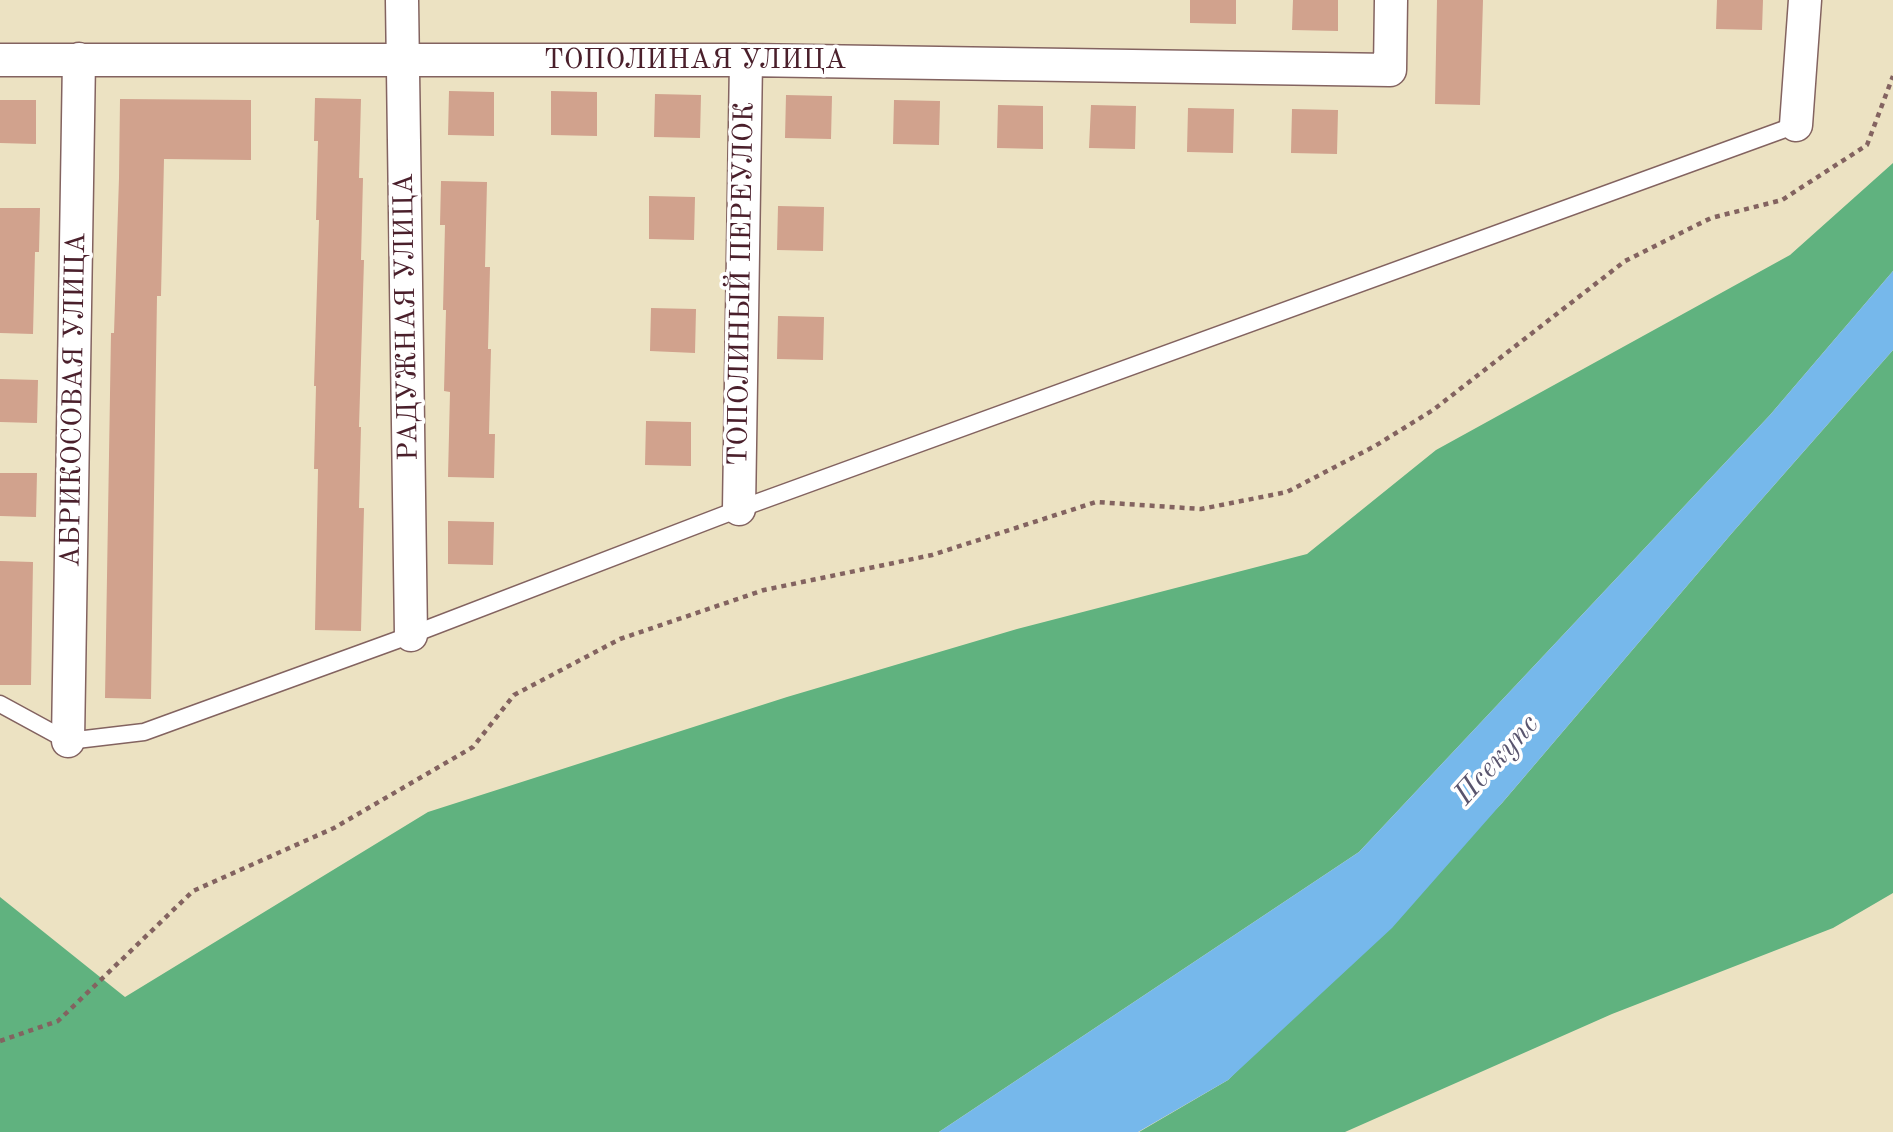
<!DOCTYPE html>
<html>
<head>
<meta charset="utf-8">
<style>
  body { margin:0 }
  canvas { display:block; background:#ece2c2 }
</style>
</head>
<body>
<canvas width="1893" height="1132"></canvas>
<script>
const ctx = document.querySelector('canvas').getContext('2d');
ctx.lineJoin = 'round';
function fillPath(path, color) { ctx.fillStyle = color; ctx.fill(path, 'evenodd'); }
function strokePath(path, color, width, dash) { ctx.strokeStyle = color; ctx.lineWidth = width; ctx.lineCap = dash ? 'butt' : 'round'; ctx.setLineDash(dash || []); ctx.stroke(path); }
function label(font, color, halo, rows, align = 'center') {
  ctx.font = font + ' "Old Standard TT",serif'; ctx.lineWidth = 7; ctx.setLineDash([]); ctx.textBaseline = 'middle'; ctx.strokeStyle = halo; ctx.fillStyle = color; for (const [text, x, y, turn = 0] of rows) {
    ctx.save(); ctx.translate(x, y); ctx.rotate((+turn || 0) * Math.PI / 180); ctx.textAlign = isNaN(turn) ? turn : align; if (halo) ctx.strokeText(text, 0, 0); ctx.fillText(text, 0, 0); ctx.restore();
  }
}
fillPath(new Path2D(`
  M 1893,163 L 1893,271 L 1770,415 L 1359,852 L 939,1132 L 0,1132 L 0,897 L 125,997 L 428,812 L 787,697 L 1017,629 L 1307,554 L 1436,450 L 1790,255 Z
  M 1893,350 L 1893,893 L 1833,928 L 1612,1014 L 1345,1132 L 1139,1132 L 1228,1080 L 1502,803 L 1732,533 Z`), '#60b27f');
fillPath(new Path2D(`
  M 1893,271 L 1893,350 L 1732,533 L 1502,803 L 1392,928 L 1228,1080 L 1138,1132 L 939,1132 L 1359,852 L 1770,415 Z`), '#76b8eb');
fillPath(new Path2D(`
  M 1190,0 L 1236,0 L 1236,24 L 1190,23 Z
  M 1293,0 L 1338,0 L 1338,31 L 1292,30 Z
  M 1437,0 L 1483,0 L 1480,105 L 1435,104 Z
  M 1717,0 L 1763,0 L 1762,30 L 1716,29 Z
  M 449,91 L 494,92 L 494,136 L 448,135 Z
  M 551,91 L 597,92 L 597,136 L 551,135 Z
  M 655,94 L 701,95 L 700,138 L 654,137 Z
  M 786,95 L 832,96 L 831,139 L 785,138 Z
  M 315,98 L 361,99 L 359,178 L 363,178 L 361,260 L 364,260 L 359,427 L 361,427 L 359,508 L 364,508 L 361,631 L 315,630 L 318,469 L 314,469 L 316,386 L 314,386 L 319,220 L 316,220 L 318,141 L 314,141 Z
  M 120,99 L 251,100 L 251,160 L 164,159 L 161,296 L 157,296 L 151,699 L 105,698 L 111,333 L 114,333 L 119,178 Z
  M 0,100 L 36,100 L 36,144 L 0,143 Z
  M 894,100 L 940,101 L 939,145 L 893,144 Z
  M 998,105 L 1043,106 L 1043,149 L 997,148 Z
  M 1091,105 L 1136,106 L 1135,149 L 1089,148 Z
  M 1188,108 L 1234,109 L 1233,153 L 1187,152 Z
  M 1292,109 L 1338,110 L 1337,154 L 1291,153 Z
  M 441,181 L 487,182 L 485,267 L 490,267 L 488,349 L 491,349 L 489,434 L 495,434 L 494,478 L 448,477 L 450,392 L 444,391 L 446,310 L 443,310 L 445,225 L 440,225 Z
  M 649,196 L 695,197 L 694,240 L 649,239 Z
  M 778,206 L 824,207 L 823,251 L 777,250 Z
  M 0,208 L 40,208 L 39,252 L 35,252 L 33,334 L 0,333 Z
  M 651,308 L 696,309 L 695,353 L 650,351 Z
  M 778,316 L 824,317 L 823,360 L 777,359 Z
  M 0,379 L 38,380 L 37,423 L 0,422 Z
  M 646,421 L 691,422 L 691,466 L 645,465 Z
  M 0,473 L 37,473 L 36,517 L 0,516 Z
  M 448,521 L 494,522 L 493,565 L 448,564 Z
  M 0,561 L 33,562 L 31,685 L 0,685 Z`), '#d1a28d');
const lane = new Path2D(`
  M 0,704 L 68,741 L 144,732 L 411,635 L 739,509 L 1796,125`);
const street = new Path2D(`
  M 402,0 L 411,635
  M 0,60 L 746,60 L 1390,70 L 1391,0
  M 1796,125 L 1805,0
  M 739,509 L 746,60
  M 68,741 L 79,59`);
strokePath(lane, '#836360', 19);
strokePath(street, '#836360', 35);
strokePath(new Path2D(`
  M 0,1041 L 58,1021 L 193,891 L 334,828 L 473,747 L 514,695 L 620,639 L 764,590 L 932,555 L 1096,502 L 1201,509 L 1287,492 L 1375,446 L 1433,410 L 1625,261 L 1711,218 L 1782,200 L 1867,145 L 1893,76`), '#836360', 4.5, [5, 5]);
strokePath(lane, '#fff', 16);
strokePath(street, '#fff', 32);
label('28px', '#4a1f2b', '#fff', [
  ["ТОПОЛИНАЯ УЛИЦА",695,61],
  ["ТОПОЛИНЫЙ ПЕРЕУЛОК",742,284,-89],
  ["РАДУЖНАЯ УЛИЦА",407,317,-91],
  ["АБРИКОСОВАЯ УЛИЦА",74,400,-89]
]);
label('italic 30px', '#59556e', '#fff', [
  ["Псекупс",1497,760,-48]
]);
</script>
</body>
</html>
